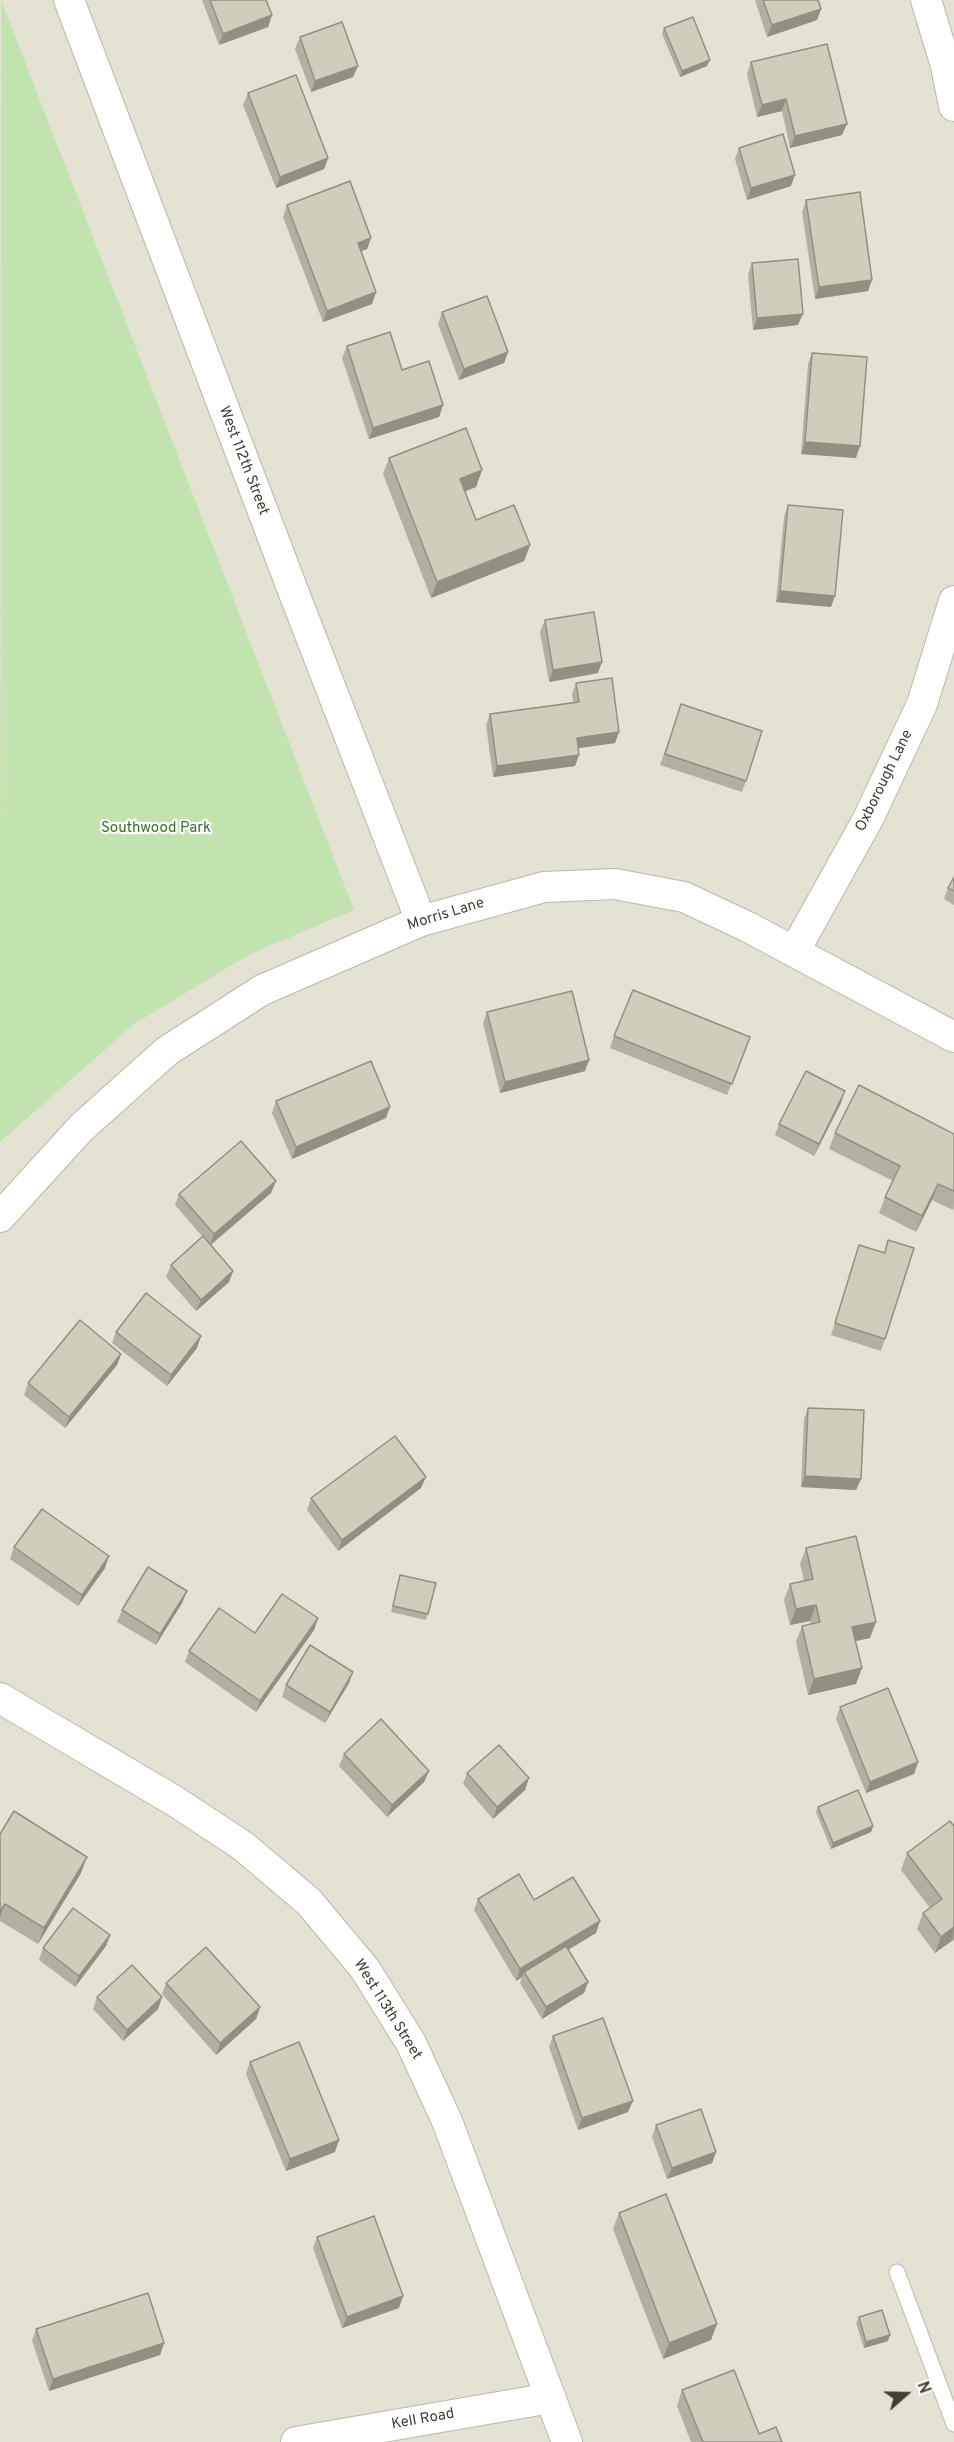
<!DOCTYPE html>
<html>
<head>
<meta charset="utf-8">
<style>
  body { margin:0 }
  #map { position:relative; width:954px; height:2442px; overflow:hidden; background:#f1efe4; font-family:Overpass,sans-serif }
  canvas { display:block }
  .north { position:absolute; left:876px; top:2364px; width:60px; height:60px; -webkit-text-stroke:4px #fff; paint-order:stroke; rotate:70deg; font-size:16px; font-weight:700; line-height:24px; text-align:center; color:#423f35 }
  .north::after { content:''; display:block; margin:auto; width:21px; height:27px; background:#423f35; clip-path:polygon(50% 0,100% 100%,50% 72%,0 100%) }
</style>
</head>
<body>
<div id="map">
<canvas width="954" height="2442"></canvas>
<div class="north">N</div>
</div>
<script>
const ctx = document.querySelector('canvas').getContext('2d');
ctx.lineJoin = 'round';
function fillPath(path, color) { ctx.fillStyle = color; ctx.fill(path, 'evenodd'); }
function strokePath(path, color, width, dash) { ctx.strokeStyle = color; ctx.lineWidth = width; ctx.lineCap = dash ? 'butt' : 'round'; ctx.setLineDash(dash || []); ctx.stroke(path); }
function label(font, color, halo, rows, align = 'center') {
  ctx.font = font + ' Overpass,sans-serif'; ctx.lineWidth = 4.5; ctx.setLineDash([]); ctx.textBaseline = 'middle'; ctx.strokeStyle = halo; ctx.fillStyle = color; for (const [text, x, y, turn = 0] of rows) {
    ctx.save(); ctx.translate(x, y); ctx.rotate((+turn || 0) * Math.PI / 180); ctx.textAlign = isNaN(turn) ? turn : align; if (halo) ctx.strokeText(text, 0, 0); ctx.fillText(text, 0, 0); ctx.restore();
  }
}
fillPath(new Path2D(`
  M 0,0 L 954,0 L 954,2442 L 0,2442 Z`), '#e4e2d3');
fillPath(new Path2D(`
  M 1,0 L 354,910 L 252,953 L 134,1024 L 0,1142 Z`), '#c2e2b0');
const service = new Path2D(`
  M 897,2272 L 954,2424`);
const minor = new Path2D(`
  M 69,0 L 292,588 L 421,921
  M 926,0 L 946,66 L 954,106
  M 794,952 L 868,819 L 922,704 L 954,601
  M 0,1217 L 81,1128 L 167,1051 L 262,990 L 421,921 L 544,887 L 615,884 L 684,897 L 748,927 L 954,1037
  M 0,1698 L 173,1800 L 243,1846 L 309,1902 L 365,1969 L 411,2043 L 447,2121 L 567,2442
  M 296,2442 L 551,2398`);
strokePath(service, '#bbb8a8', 17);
strokePath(minor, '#bbb8a8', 32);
strokePath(service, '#fff', 15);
strokePath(minor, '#fff', 30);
fillPath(new Path2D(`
  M 202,0 L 266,0 L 272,15 L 268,27 L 219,45 Z
  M 755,0 L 818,0 L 821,9 L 817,20 L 767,37 Z
  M 664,28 L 707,66 L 680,77 L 662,34 Z
  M 300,37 L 358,66 L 353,77 L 311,92 L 295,49 Z
  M 751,62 L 842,135 L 790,148 L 782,111 L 757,117 L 747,74 Z
  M 248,93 L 328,158 L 324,169 L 276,188 L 243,105 Z
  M 739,148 L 791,186 L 747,200 L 735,159 Z
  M 806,200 L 872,280 L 868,291 L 815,299 L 802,212 Z
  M 287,205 L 371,238 L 367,249 L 361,251 L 376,292 L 372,304 L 323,322 L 283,217 Z
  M 752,263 L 798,325 L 753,330 L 748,274 Z
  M 442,312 L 508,352 L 504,363 L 459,380 L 438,324 Z
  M 347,346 L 402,370 L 443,405 L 439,417 L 369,439 L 342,358 Z
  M 812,353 L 856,458 L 801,454 L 808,364 Z
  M 389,458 L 482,470 L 476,487 L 465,491 L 476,520 L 530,545 L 524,561 L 431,598 L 383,474 Z
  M 788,505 L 831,607 L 776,602 L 784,517 Z
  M 545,620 L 598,673 L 549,682 L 540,632 Z
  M 576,683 L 619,732 L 615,743 L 578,748 L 575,766 L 493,777 L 486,725 L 490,714 L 573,702 L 572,694 Z
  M 677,716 L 746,781 L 742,792 L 660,765 Z
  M 954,877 L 954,905 L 944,899 L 948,888 Z
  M 487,1012 L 589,1060 L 585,1071 L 500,1093 L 483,1023 Z
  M 614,1036 L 746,1049 L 727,1095 L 610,1048 Z
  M 276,1101 L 386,1118 L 292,1159 L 272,1113 Z
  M 841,1103 L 814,1156 L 775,1135 L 779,1124 Z
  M 835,1133 L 954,1134 L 954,1207 L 953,1210 L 932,1200 L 916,1232 L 879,1213 L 885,1197 L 893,1181 L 829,1149 Z
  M 271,1193 L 211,1245 L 233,1271 L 229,1282 L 196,1311 L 166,1277 L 171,1265 L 202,1236 L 175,1205 L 179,1194 Z
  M 888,1240 L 885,1339 L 881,1351 L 831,1335 L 859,1245 L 884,1253 Z
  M 116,1332 L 197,1348 L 167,1386 L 112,1343 Z
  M 121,1354 L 117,1365 L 65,1428 L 24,1395 L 28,1383 Z
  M 808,1408 L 861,1479 L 856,1490 L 801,1487 L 804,1419 Z
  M 421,1488 L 338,1551 L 307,1510 L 311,1498 Z
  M 14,1547 L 105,1568 L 78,1606 L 10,1559 Z
  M 806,1548 L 870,1638 L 855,1641 L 856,1684 L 808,1695 L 796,1642 L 802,1626 L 811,1624 L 810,1621 L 790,1625 L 784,1600 L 790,1584 L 804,1581 L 800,1564 Z
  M 400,1575 L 428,1614 L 426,1620 L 391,1612 Z
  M 187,1591 L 182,1603 L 156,1645 L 117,1622 L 122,1610 Z
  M 318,1618 L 314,1630 L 256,1712 L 185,1662 L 189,1651 L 255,1633 Z
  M 349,1683 L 325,1723 L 282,1697 L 286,1685 Z
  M 840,1707 L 918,1762 L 914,1774 L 866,1793 L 836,1719 Z
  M 344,1754 L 429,1771 L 424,1782 L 387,1817 L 339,1766 Z
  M 467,1773 L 525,1790 L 493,1819 L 463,1784 Z
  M 818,1807 L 873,1826 L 871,1832 L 831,1849 L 816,1812 Z
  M 954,1826 L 954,1941 L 953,1940 L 935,1953 L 917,1929 L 923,1913 L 930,1908 L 901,1870 L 907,1853 Z
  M 0,1834 L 81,1873 L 38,1944 L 0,1921 Z
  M 478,1899 L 534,1900 L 596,1933 L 568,1950 L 588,1982 L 584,1993 L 542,2019 L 520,1983 L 522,1977 L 516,1981 L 474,1910 Z
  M 110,1935 L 106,1946 L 75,1987 L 39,1960 L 43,1948 Z
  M 166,1983 L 260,2007 L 256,2019 L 216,2055 L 162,1994 Z
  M 97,1997 L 162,1997 L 158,2009 L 123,2041 L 93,2009 Z
  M 553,2036 L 628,2112 L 578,2130 L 549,2047 Z
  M 250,2062 L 335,2152 L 286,2171 L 246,2074 Z
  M 656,2125 L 716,2152 L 712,2163 L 667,2179 L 652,2137 Z
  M 619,2213 L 711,2340 L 663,2359 L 613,2229 Z
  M 317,2237 L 399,2308 L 342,2328 L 313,2248 Z
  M 859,2317 L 888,2341 L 864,2348 L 856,2323 Z
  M 36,2329 L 164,2343 L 160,2355 L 49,2391 L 32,2341 Z
  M 682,2390 L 759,2434 L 782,2442 L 691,2442 L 677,2406 Z`), '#b4b0a1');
fillPath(new Path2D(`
  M 821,9 L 817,20 L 767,37 L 772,25 Z
  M 272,15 L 268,27 L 219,45 L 223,34 Z
  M 710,60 L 707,66 L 680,77 L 682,71 Z
  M 358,66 L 353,77 L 311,92 L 315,81 Z
  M 786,99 L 782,111 L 757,117 L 762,105 Z
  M 847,124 L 842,135 L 790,148 L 795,136 Z
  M 328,158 L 324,169 L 276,188 L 280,177 Z
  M 795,175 L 791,186 L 747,200 L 751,188 Z
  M 371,238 L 367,249 L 354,254 L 358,243 Z
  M 872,280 L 868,291 L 815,299 L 819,287 Z
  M 376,292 L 372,304 L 323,322 L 327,311 Z
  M 803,314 L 798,325 L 753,330 L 757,318 Z
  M 508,352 L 504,363 L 459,380 L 464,369 Z
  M 443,405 L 439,417 L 369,439 L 373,428 Z
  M 805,442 L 860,446 L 856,458 L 801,454 Z
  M 482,470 L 476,487 L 454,496 L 460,479 Z
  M 530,545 L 524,561 L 431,598 L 437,582 Z
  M 780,591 L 835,596 L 831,607 L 776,602 Z
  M 602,662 L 598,673 L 549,682 L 553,670 Z
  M 619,732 L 615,743 L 573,749 L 577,738 Z
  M 579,755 L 575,766 L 493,777 L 497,766 Z
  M 589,1060 L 585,1071 L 500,1093 L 505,1082 Z
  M 845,1091 L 841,1103 L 814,1156 L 819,1144 Z
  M 390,1107 L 386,1118 L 292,1159 L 296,1147 Z
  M 276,1181 L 271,1193 L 210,1245 L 214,1234 Z
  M 938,1184 L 932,1200 L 916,1232 L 922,1216 Z
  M 233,1271 L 229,1282 L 196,1311 L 201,1300 Z
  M 201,1336 L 197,1348 L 167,1386 L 171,1375 Z
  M 121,1354 L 117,1365 L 65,1428 L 69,1417 Z
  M 805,1476 L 861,1479 L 856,1490 L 801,1487 Z
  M 426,1477 L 421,1488 L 338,1551 L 342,1540 Z
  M 109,1556 L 105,1568 L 78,1606 L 82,1595 Z
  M 187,1591 L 182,1603 L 156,1645 L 160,1634 Z
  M 816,1605 L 810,1621 L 790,1625 L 796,1609 Z
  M 318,1618 L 314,1630 L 256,1712 L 260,1701 Z
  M 876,1622 L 870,1638 L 846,1643 L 852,1627 Z
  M 862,1668 L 856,1684 L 808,1695 L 814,1679 Z
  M 353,1672 L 349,1683 L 325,1723 L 330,1712 Z
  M 918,1762 L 914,1774 L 866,1793 L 870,1782 Z
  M 429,1771 L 424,1782 L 387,1817 L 392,1805 Z
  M 529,1778 L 525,1790 L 493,1819 L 497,1807 Z
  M 873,1826 L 871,1832 L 831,1849 L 833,1843 Z
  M 87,1857 L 81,1873 L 38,1944 L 44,1928 Z
  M 5,1904 L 0,1917 L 0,1911 Z
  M 600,1921 L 596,1933 L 526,1975 L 524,1972 L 522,1977 L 516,1981 L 520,1969 Z
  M 954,1927 L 953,1940 L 935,1953 L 941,1937 Z
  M 110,1935 L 106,1946 L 75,1987 L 79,1976 Z
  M 588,1982 L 584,1993 L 542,2019 L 546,2007 Z
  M 162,1997 L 158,2009 L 123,2041 L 127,2030 Z
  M 260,2007 L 256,2019 L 216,2055 L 220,2043 Z
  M 633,2101 L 628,2112 L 578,2130 L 582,2118 Z
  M 339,2140 L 335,2152 L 286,2171 L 290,2159 Z
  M 716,2152 L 712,2163 L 667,2179 L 672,2168 Z
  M 403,2296 L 399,2308 L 342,2328 L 347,2317 Z
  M 717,2324 L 711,2340 L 663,2359 L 669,2343 Z
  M 890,2335 L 888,2341 L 864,2348 L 866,2342 Z
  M 164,2343 L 160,2355 L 49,2391 L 53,2379 Z`), '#929083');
const building = new Path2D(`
  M 210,0 L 266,0 L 272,15 L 223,34 Z
  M 763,0 L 818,0 L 821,9 L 772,25 Z
  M 693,17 L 710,60 L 682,71 L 664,28 Z
  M 342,22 L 358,66 L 315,81 L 300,37 Z
  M 827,44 L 847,124 L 795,136 L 786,99 L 762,105 L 751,62 Z
  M 296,75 L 328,158 L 280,177 L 248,93 Z
  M 783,134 L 795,175 L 751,188 L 739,148 Z
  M 350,181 L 371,238 L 358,243 L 376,292 L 327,311 L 287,205 Z
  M 860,192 L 872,280 L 819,287 L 806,200 Z
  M 798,259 L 803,314 L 757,318 L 752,263 Z
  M 487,296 L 508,352 L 464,369 L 442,312 Z
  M 390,332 L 402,370 L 429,361 L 443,405 L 373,428 L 347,346 Z
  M 812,353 L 867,357 L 860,446 L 805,442 Z
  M 466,428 L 482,470 L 460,479 L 476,520 L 514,505 L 530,545 L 437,582 L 389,458 Z
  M 788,505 L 843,510 L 835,596 L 780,591 Z
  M 594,612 L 602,662 L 553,670 L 545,620 Z
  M 612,678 L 619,732 L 577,738 L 579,755 L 497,766 L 490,714 L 579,702 L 576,683 Z
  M 681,704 L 762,731 L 746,781 L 665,754 Z
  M 954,877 L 954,891 L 948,888 Z
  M 633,990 L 750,1037 L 732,1084 L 614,1036 Z
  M 572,991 L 589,1060 L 505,1082 L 487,1012 Z
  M 371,1061 L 390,1107 L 296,1147 L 276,1101 Z
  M 806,1071 L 845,1091 L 819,1144 L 779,1124 Z
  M 859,1085 L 954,1134 L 954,1191 L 938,1184 L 922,1216 L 885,1197 L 900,1166 L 835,1133 Z
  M 241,1141 L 276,1181 L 214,1234 L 179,1194 Z
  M 203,1236 L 233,1271 L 201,1300 L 171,1265 Z
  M 888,1240 L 914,1248 L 885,1339 L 835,1323 L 859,1245 L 885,1253 Z
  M 146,1293 L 201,1336 L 171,1375 L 116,1332 Z
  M 80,1320 L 121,1354 L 69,1417 L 28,1383 Z
  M 808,1408 L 864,1410 L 861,1479 L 805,1476 Z
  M 395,1436 L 426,1477 L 342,1540 L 311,1498 Z
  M 42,1509 L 109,1556 L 82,1595 L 14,1547 Z
  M 856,1536 L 876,1622 L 852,1627 L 862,1668 L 814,1679 L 802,1626 L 820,1622 L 816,1605 L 796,1609 L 790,1584 L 813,1579 L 806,1548 Z
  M 148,1567 L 187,1591 L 160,1634 L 122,1610 Z
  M 400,1575 L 436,1583 L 428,1614 L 393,1606 Z
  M 282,1594 L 318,1618 L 260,1701 L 189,1651 L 219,1608 L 255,1633 Z
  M 310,1645 L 353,1672 L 330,1712 L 286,1685 Z
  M 888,1688 L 918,1762 L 870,1782 L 840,1707 Z
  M 381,1719 L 429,1771 L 392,1805 L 344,1754 Z
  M 499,1745 L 529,1778 L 497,1807 L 467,1773 Z
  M 858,1790 L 873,1826 L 833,1843 L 818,1807 Z
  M 14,1811 L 87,1857 L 44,1928 L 5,1904 L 0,1911 L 0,1834 Z
  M 950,1821 L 954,1826 L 954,1927 L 941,1937 L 923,1913 L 942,1899 L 907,1853 Z
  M 519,1874 L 534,1900 L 573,1877 L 600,1921 L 520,1969 L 478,1899 Z
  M 73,1908 L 110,1935 L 79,1976 L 43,1948 Z
  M 566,1946 L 588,1982 L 546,2007 L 524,1972 Z
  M 206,1947 L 260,2007 L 220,2043 L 166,1983 Z
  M 132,1965 L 162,1997 L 127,2030 L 97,1997 Z
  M 603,2018 L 633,2101 L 582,2118 L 553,2036 Z
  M 299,2042 L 339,2140 L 290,2159 L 250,2062 Z
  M 701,2109 L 716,2152 L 672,2168 L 656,2125 Z
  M 666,2194 L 717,2324 L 669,2343 L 619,2213 Z
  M 374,2216 L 403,2296 L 347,2317 L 317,2237 Z
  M 148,2293 L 164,2343 L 53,2379 L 36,2329 Z
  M 882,2310 L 890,2335 L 866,2342 L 859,2317 Z
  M 734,2370 L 759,2434 L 776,2427 L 782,2442 L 703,2442 L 682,2390 Z`);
fillPath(building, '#d1cdbb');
strokePath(building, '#929083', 1.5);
label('15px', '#423f35', '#fff', [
  ["West 112th Street",243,461,69],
  ["Oxborough Lane",885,781,-64],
  ["Morris Lane",446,915,-17],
  ["West 113th Street",387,2010,58],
  ["Kell Road",423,2420,-10]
]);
label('15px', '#396f2d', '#fff', [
  ["Southwood Park",156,829]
]);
</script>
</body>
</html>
